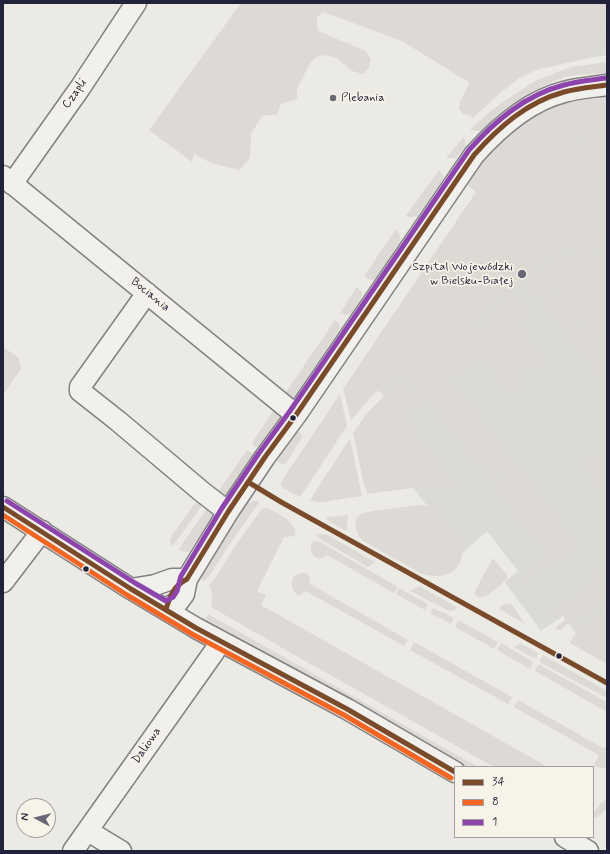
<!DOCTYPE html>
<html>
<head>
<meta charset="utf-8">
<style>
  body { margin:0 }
  #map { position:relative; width:610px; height:854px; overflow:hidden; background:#ebeae4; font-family:Mynerve,sans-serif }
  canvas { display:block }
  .frame { position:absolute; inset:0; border:4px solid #22223b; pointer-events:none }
  .legend { position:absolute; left:454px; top:766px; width:140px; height:72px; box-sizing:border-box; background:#f7f3e8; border:1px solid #a29fa3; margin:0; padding:5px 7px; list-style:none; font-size:12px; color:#22223b }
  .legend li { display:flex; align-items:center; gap:8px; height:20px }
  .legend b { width:20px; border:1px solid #a29fa3 }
  .north { position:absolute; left:16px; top:798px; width:40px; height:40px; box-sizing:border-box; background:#f7f3e8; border:1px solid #a29fa3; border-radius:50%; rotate:277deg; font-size:11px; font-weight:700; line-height:16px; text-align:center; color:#22223b }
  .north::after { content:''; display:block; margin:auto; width:14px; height:18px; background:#686876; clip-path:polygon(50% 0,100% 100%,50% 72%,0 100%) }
</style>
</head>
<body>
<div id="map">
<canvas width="610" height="854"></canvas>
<div class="frame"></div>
<ul class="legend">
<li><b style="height:5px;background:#7a4b2a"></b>34</li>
<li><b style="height:5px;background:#f26522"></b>8</li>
<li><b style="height:5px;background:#8e44ad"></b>1</li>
</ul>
<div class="north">N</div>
</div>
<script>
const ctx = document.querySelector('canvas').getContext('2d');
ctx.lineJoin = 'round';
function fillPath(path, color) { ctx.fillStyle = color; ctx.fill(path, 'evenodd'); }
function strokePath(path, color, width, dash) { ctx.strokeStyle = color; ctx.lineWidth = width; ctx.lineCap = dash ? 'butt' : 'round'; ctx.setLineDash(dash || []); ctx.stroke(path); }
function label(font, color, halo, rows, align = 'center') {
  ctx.font = font + ' Mynerve,sans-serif'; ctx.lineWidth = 3.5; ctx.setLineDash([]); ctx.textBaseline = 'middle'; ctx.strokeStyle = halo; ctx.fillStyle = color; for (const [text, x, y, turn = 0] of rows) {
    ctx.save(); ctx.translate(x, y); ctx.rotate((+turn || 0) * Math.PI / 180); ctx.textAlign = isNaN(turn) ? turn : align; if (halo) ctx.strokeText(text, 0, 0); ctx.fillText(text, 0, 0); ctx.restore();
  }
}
fillPath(new Path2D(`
  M 607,26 L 607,55 L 589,58 L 590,51 Z
  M 607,117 L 607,612 L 576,634 L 563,616 L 541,631 L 505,582 L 518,571 L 487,531 L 464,552 L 414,489 L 440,469 L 381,393 L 367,379 L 508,169 Z`), '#dcdad5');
fillPath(new Path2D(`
  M 241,3 L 607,3 L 607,26 L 590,51 L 589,58 L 536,70 L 519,78 L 499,94 L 473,118 L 469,115 L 463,114 L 459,109 L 460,102 L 469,84 L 467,81 L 400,40 L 323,12 L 317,17 L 317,22 L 318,31 L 366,51 L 371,60 L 368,69 L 363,74 L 352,71 L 337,58 L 325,55 L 316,57 L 309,65 L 297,89 L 297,99 L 281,104 L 277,114 L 262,116 L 251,134 L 250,158 L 239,170 L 211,163 L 194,154 L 192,162 L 149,130 Z
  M 607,62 L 607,73 C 595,74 582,74 570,76 C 547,81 513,102 495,117 C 491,122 487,126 482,131 L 477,131 L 470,130 L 487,114 L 509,98 L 537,80 L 571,67 Z
  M 607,92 L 607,132 C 593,131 576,136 564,145 C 560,148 556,153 553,156 L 458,275 L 455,283 C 458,291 461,290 469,290 L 536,266 L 538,266 L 393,377 L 372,396 L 351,420 L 343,389 L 476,192 L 464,182 L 475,166 L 521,122 L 563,100 Z
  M 464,137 L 466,146 L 456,158 L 446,158 Z
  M 596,139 L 607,139 L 607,153 L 603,165 L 591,244 L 581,243 L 563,247 L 547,257 L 470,281 L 466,281 L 464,279 L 464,275 L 489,247 L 553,165 C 566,150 578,145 596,139 Z
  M 439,170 L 443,176 L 443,179 L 417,216 L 410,217 L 406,216 Z
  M 606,195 L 607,197 L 607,246 L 598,245 Z
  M 396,229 C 400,233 400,236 400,241 L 376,279 C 371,280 368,280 364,276 Z
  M 586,252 L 591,252 L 580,321 L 559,294 C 565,278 569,258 586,252 Z
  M 597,253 L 600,260 L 607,261 L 607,334 L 597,342 L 586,326 Z
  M 567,255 L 557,279 L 552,285 L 545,272 C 548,264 559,259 567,255 Z
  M 537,276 L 540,277 L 548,289 C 545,292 542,295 538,296 C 531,296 526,288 530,282 C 531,280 535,278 537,276 Z
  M 357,287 L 362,292 L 362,296 L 352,313 L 345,315 L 340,313 Z
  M 554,297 L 607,365 L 607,381 L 546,303 Z
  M 507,301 C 517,300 522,309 527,316 L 511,329 L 519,338 L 523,334 L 546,364 C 540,367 534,370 528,368 C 519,366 514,356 508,349 C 500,338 487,325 495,311 C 498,306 502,303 507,301 Z
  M 335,320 C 340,324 341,326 338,332 L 294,397 L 291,399 L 282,398 Z
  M 472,331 C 477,331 481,332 485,334 C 495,340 506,358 513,367 C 517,376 516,383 512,391 L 482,351 L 446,379 L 512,462 L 491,478 L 486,471 L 490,468 L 481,457 L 477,460 L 427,395 L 399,418 L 400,419 L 401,419 L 451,483 L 367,494 L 365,485 L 364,485 L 353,433 L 368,412 L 381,399 L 400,383 L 411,399 L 419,393 C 415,386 410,381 413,372 L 462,334 Z
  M 3,347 L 19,358 L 21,369 L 3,395 Z
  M 340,394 L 347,426 L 300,497 L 283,488 L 281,485 L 281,482 Z
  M 276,407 L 279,411 L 281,417 L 259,448 L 253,445 L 253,441 Z
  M 295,432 L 299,432 L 303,435 L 285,465 L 279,463 L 276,459 Z
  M 350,438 L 362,496 L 322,502 L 316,502 L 310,500 Z
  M 247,450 L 255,455 L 228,494 L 224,497 L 215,496 Z
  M 597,456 C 609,459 608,474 607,484 L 602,485 L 598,484 C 591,474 578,461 597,456 Z
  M 517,469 L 574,544 L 552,562 L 550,560 L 518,585 L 517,584 L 549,558 L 545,552 L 548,549 L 546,547 L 545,548 L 496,485 Z
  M 200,500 L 205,501 L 173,546 C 170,543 170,541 171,537 L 196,502 Z
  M 255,501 L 260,501 L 230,544 L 210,575 L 205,581 L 199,578 L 243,507 L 250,502 Z
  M 209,505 L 213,511 L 213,515 L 189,552 L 181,551 L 179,549 Z
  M 419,505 C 428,505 433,507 439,513 L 437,515 L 451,533 L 454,531 C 456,534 459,537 461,541 C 463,547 463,553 461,559 C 456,577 438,578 422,574 L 363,541 C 357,535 351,521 360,515 C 366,511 375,511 381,510 C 394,508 407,507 419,505 Z
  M 265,508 L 268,508 C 278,514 297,521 295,536 L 284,537 L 257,591 L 266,595 L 261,605 L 548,767 L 494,767 L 291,653 L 211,607 C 213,599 213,592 209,585 L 214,580 L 237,543 L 262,509 Z
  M 348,515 L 347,526 L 348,530 L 346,531 L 327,520 L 327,517 Z
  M 320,534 L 326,534 L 375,562 L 368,567 L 322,540 L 316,535 Z
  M 315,541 L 320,542 L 398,587 L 394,593 L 327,555 L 319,559 C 312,555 309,551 312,543 Z
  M 493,558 L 508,576 L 507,579 C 502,583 476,610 475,591 Z
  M 600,571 L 607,579 L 607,582 L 563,616 L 558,616 C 553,611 558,607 562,604 L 567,611 L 585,597 L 582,592 L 600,577 L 598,573 Z
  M 301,573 L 305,573 L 309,575 L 310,584 L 408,640 L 404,646 L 306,591 L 299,596 C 291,590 290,584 294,576 Z
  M 419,586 L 457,607 L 455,610 L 451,611 L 447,610 L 410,591 Z
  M 607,587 L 607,593 L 560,630 L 556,630 L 556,627 Z
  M 399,588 L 428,604 L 425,610 L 396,594 Z
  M 504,604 L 510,604 L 513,606 L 525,624 L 499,609 L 501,606 Z
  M 433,608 L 454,618 L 451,624 L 430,613 Z
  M 607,612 L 607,664 L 570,643 L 572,639 L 576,634 Z
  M 208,614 L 478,767 L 466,767 L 205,619 Z
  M 458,620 L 498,642 L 494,649 L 455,627 Z
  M 414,642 L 512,697 L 508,704 L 410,650 Z
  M 501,643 L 532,661 L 533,662 L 530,669 L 497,650 Z
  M 520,643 L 538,653 L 537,657 L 533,658 L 513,647 L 517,646 Z
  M 543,655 L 607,691 L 607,698 L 541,663 L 540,662 L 540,660 Z
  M 538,665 L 540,665 L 607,702 L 607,712 L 535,671 Z
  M 518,700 L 603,748 L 607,746 L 607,769 L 601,768 L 594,765 L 599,755 L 514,707 Z
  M 607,798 L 607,809 L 598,817 L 595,817 L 593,814 L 601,803 Z`), '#dddad5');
const minor = new Path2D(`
  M 3,176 L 296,415
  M 12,184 L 80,88 L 136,3
  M 147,293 L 80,387 L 80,391 L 118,421 L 201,491 L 228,512
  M 3,507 L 131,589 L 196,628 L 347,709 L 455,772
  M 3,582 L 42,531
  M 131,589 L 155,585 L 172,579 L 187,579
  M 166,609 L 178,602 L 184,594 L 187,579 L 228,512 L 265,457 L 296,415 L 474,155 C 498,128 528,101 564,92 C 578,88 593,87 607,85
  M 88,831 L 121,851
  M 565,837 L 588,851
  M 73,851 L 214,652 L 220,641`);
strokePath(minor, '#818083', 23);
strokePath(minor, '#f1f0ec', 20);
strokePath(new Path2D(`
  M 248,482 L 281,502 L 607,683
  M 3,507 L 131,589 L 196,628 L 347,709 L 455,772
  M 166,609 C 171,594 173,587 187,579 L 228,512 L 265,457 L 296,415 L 474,155 C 499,127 527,102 564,92 C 578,88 593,87 607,85`), '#7a4b2a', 5);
strokePath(new Path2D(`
  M 3,515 L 127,595 L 192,634 L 344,715 L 451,778`), '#f26522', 5);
strokePath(new Path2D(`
  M 7,501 L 135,583 L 166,601 L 173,597 L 177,591 L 181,576 L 222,508 L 259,453 L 290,411 L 469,150 C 495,121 525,95 564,85 C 577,81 592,80 606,78`), '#8e44ad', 5);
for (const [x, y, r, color] of [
  [333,98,4,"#686876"],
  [522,274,5,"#686876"],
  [293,418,3.5,"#22223b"],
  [86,569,3.5,"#22223b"],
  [559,656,3.5,"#22223b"]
]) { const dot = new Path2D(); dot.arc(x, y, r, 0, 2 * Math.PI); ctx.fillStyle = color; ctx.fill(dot); strokePath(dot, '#f7f3e8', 1.5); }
label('12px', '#22223b', '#f7f3e8', [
  ["Czapli",75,94,-55],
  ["Bociania",150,295,39],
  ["Daliowa",147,746,-55]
]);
label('12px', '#22223b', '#f7f3e8', [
  ["Plebania",341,98],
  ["Szpital Wojewódzki",513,267,"right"],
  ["w Bielsku-Białej",513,281,"right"]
], 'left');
</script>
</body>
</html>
